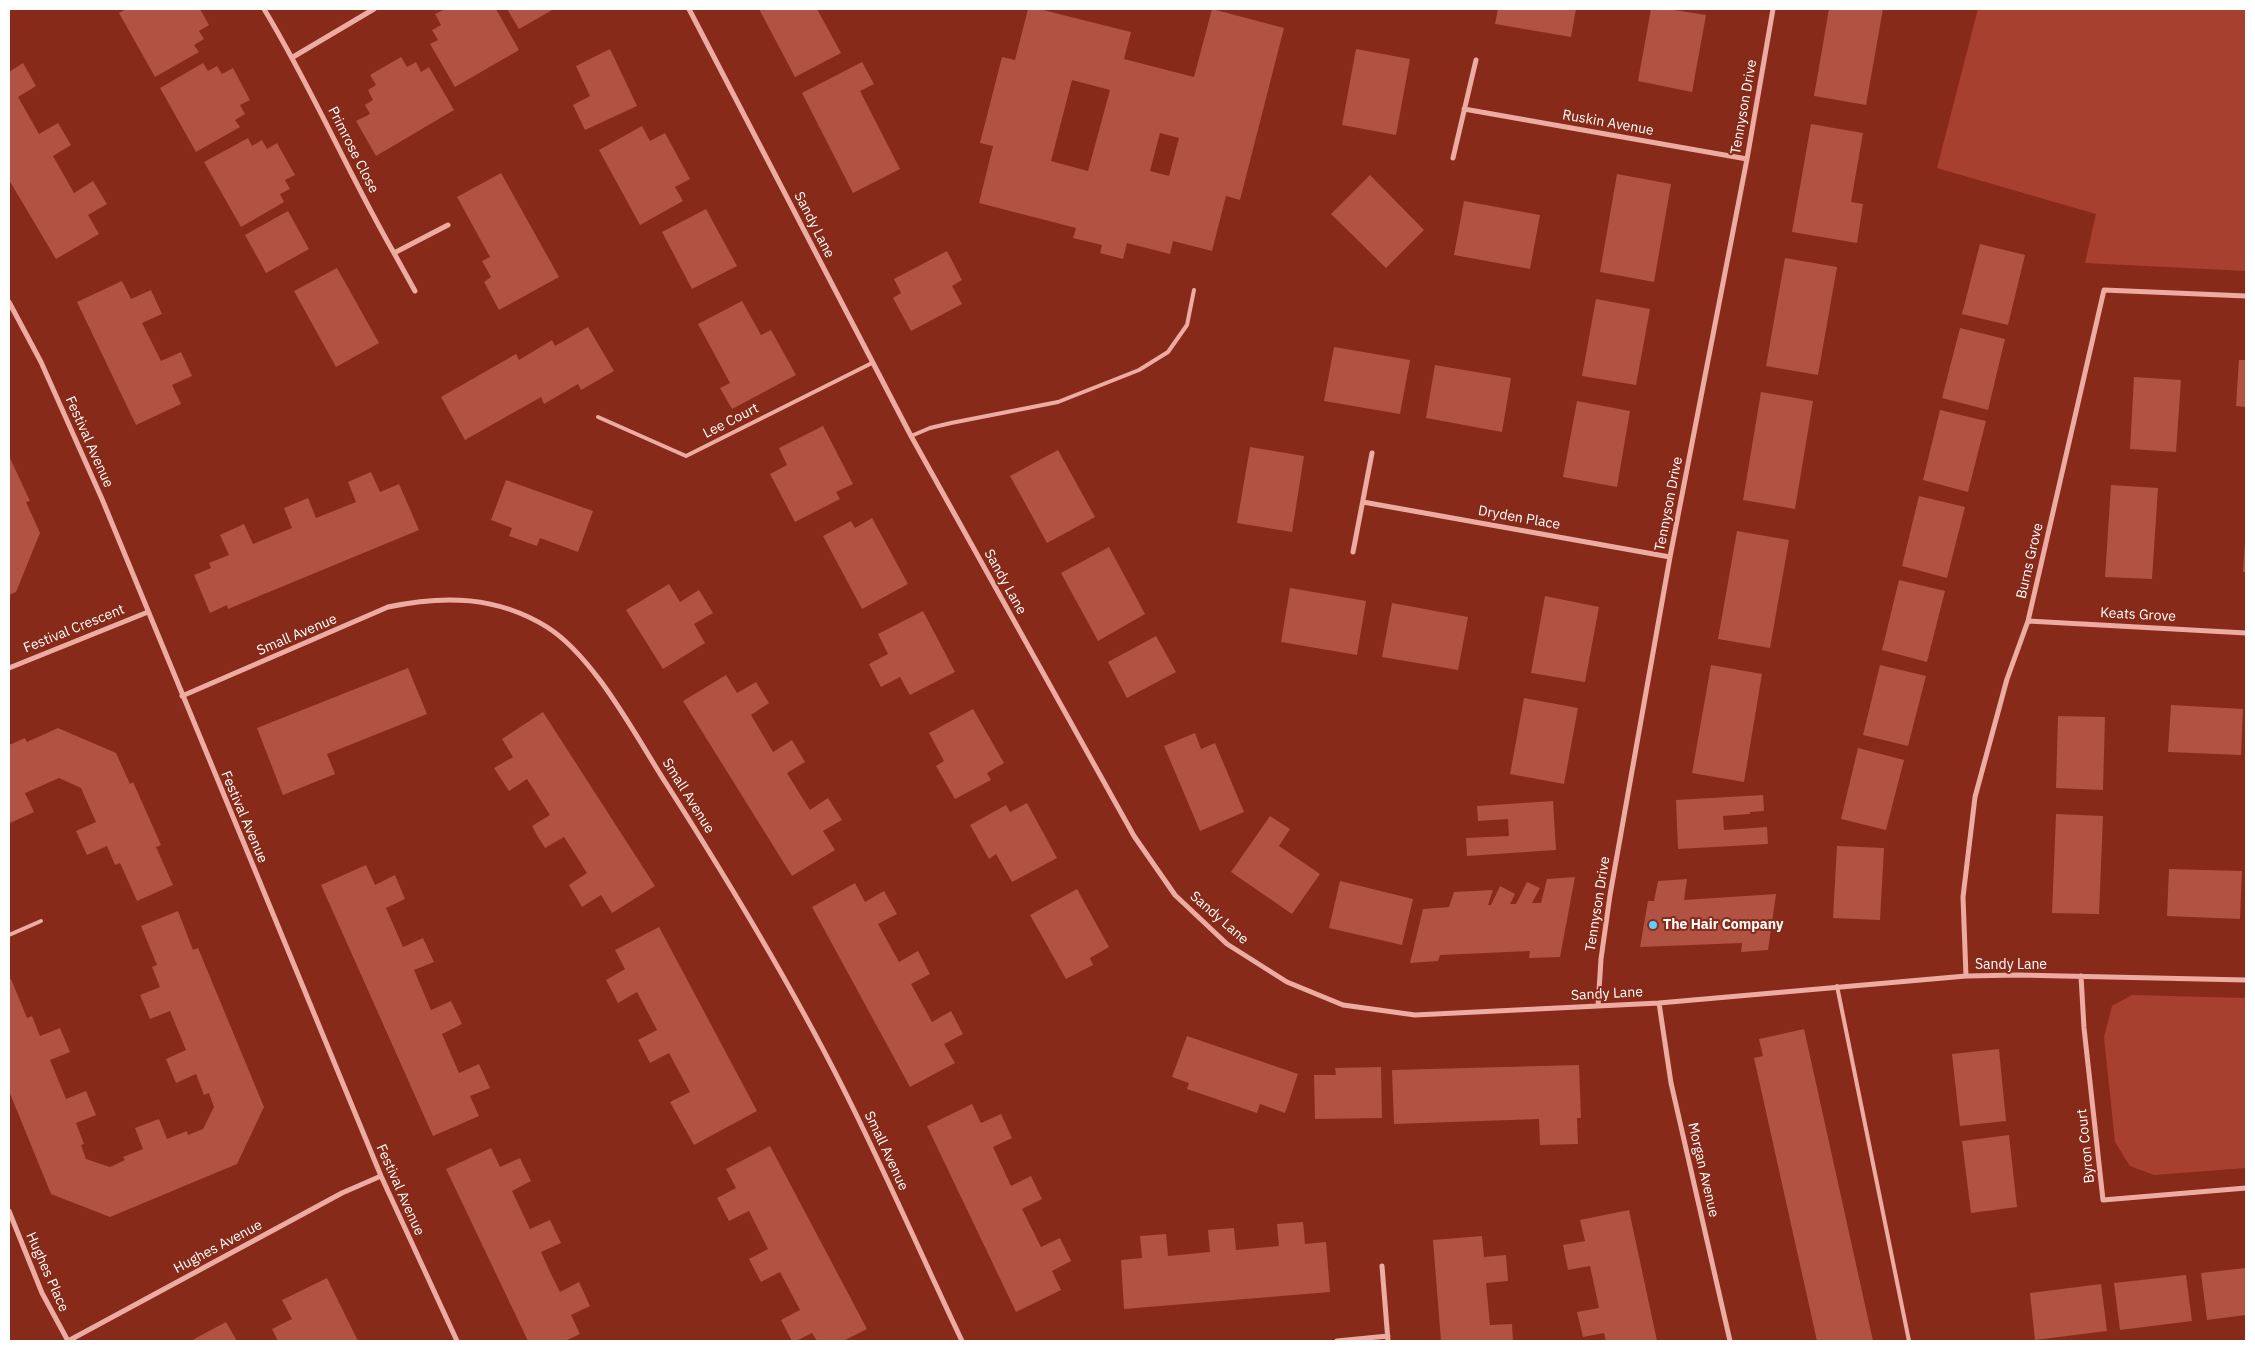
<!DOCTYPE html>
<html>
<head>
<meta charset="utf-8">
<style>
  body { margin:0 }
  #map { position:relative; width:2255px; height:1350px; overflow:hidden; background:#882a19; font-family:"IBM Plex Sans",sans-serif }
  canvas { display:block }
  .frame { position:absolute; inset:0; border:10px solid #fff; pointer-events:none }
</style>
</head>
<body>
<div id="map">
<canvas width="2255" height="1350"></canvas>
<div class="frame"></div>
</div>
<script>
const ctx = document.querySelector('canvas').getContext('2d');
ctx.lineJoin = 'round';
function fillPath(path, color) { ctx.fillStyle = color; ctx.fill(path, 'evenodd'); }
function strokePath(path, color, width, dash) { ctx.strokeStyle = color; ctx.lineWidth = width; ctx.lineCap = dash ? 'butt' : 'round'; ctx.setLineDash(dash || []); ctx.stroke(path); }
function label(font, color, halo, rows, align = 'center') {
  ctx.font = font + ' "IBM Plex Sans",sans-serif'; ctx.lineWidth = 4; ctx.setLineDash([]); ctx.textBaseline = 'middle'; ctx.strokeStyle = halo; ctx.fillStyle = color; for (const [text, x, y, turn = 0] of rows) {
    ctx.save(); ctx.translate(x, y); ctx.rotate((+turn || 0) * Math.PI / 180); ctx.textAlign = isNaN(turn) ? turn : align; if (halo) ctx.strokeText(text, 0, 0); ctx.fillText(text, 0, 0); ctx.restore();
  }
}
fillPath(new Path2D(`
  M 1978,9 L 2246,9 L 2246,271 L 2085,263 L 2096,214 L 1937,168 Z
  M 2132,995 L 2246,998 L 2246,1168 L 2154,1175 L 2130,1166 L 2115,1142 L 2104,1037 L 2112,1006 Z`), '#a8402f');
fillPath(new Path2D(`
  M 126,9 L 200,9 L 209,25 L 199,31 L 204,39 L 194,45 L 199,52 L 155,77 L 119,13 Z
  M 445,9 L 496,9 L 519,50 L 455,87 L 430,44 L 438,40 L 432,30 L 441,25 L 435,14 Z
  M 507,9 L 554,9 L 519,29 Z
  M 759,9 L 817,9 L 841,53 L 795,77 Z
  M 1028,9 L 1039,9 L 1131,32 L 1124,59 L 1194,77 L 1212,9 L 1284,28 L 1240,200 L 1226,196 L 1212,251 L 1173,241 L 1170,254 L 1127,243 L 1123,259 L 1100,253 L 1102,245 L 1073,238 L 1076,228 L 979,203 L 993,146 L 980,143 L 1002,57 L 1015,60 ZM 1072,80 L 1110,90 L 1088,171 L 1051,161 ZM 1160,133 L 1179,138 L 1169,176 L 1150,171 Z
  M 1498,9 L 1576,9 L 1571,37 L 1495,24 Z
  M 1651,9 L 1668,9 L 1706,15 L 1692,92 L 1638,81 Z
  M 1829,9 L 1883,9 L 1866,105 L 1814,96 Z
  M 610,49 L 637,106 L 585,130 L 573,105 L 590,96 L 576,66 Z
  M 1356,49 L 1410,59 L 1396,135 L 1342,125 Z
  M 401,57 L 407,67 L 416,62 L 421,72 L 429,67 L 454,110 L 376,156 L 356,121 L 370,114 L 365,105 L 373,100 L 368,90 L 376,85 L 370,75 Z
  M 862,62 L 874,84 L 860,91 L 900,169 L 853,193 L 802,93 Z
  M 23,63 L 36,86 L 18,97 L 39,134 L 58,123 L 71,145 L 53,156 L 74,193 L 93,181 L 107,204 L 88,215 L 99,234 L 56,259 L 9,180 L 9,72 Z
  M 203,63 L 208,71 L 217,66 L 222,74 L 233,68 L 250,100 L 240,105 L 245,114 L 235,120 L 240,127 L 196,152 L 160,88 Z
  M 1811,124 L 1863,133 L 1851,202 L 1863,204 L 1857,243 L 1792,232 Z
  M 642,126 L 650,141 L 665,133 L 690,179 L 675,187 L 683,201 L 640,225 L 599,150 Z
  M 248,138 L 252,146 L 262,140 L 267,149 L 277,143 L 295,175 L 285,180 L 290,189 L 280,194 L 284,202 L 241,227 L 204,162 Z
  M 501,173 L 559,277 L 499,310 L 484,282 L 491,277 L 482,261 L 490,257 L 457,197 Z
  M 1617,174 L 1671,184 L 1654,282 L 1600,272 Z
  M 1370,175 L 1424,230 L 1386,268 L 1331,214 Z
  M 1464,201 L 1540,215 L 1530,269 L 1454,255 Z
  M 706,209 L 737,266 L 692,289 L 662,232 Z
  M 288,211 L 309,249 L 266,273 L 245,235 Z
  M 1980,244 L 2025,255 L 2008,325 L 1962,314 Z
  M 947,251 L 962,280 L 952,286 L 962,304 L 911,331 L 893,298 L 901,293 L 894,279 Z
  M 1785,258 L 1837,267 L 1818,375 L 1766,366 Z
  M 337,268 L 379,343 L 336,367 L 294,291 Z
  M 122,281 L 131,299 L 151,290 L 162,314 L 142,323 L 161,361 L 181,352 L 192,376 L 172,385 L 181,404 L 136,425 L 77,302 Z
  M 1596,299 L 1650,309 L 1636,385 L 1582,376 Z
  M 742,301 L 761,335 L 771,330 L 796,375 L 732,409 L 720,388 L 730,383 L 698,324 Z
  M 588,327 L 614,371 L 581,390 L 578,384 L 544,404 L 541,397 L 465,440 L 441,397 L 516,354 L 519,360 L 552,340 L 555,346 Z
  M 1960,328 L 2005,339 L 1988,410 L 1942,398 Z
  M 1334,347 L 1410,360 L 1400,414 L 1324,401 Z
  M 2239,360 L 2246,360 L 2246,407 L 2236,406 Z
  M 1435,365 L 1511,378 L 1502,432 L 1426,418 Z
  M 2134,377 L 2181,380 L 2176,452 L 2130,449 Z
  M 1761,392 L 1813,401 L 1795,509 L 1743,500 Z
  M 1577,401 L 1630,411 L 1617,487 L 1563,477 Z
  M 1940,410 L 1986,421 L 1968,492 L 1923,480 Z
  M 823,426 L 853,484 L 836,492 L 840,499 L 795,522 L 770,474 L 787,465 L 779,448 Z
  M 1250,447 L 1304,456 L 1292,532 L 1237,523 Z
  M 1058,450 L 1095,517 L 1047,543 L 1010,476 Z
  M 9,456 L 30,501 L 26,502 L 40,533 L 16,592 L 9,595 Z
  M 371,472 L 380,492 L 399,484 L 419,530 L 228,609 L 227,605 L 210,613 L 194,575 L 211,568 L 209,563 L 229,555 L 220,535 L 244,524 L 253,544 L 292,528 L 284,508 L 308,498 L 316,518 L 356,502 L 348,482 Z
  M 506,480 L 593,511 L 578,552 L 540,538 L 537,546 L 509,536 L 512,528 L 491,520 Z
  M 2111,485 L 2158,488 L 2152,579 L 2105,577 Z
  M 1919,496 L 1965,507 L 1947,578 L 1902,566 Z
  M 872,518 L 908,584 L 862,609 L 823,536 L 851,521 L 855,528 Z
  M 1737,531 L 1789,540 L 1770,648 L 1718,639 Z
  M 2245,542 L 2246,542 L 2246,572 L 2243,572 Z
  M 1109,547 L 1145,614 L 1098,641 L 1061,573 Z
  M 1899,580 L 1945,591 L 1927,662 L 1882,650 Z
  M 669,584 L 680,602 L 699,590 L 713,613 L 694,624 L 705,643 L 663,669 L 626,610 Z
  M 1290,588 L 1366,601 L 1357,655 L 1281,642 Z
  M 1545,596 L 1599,607 L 1585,682 L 1531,673 Z
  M 1392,603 L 1468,617 L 1458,670 L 1382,657 Z
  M 923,611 L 955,672 L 910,695 L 900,677 L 881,687 L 869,664 L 888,654 L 878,634 Z
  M 1156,636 L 1176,672 L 1127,698 L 1108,662 Z
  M 1711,665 L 1762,674 L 1744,782 L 1692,773 Z
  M 1880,665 L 1926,676 L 1908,746 L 1863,735 Z
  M 408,668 L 427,714 L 327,754 L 335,774 L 283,795 L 257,728 Z
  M 726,675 L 737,693 L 756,682 L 769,703 L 751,715 L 773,752 L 792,740 L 805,762 L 787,773 L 798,791 L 810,810 L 828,798 L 842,820 L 823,831 L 835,850 L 792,876 L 683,701 Z
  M 1524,698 L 1578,708 L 1564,784 L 1510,774 Z
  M 2171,705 L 2243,709 L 2241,755 L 2168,752 Z
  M 973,709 L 1004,763 L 987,773 L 991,780 L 955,799 L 936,766 L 944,761 L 929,733 Z
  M 543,712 L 655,886 L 612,913 L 601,895 L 582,907 L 569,885 L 587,873 L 564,837 L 545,848 L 538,837 L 532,826 L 550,815 L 527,779 L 509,791 L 494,768 L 513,757 L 502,739 Z
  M 2058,716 L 2105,717 L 2103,790 L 2056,788 Z
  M 58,728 L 116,753 L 130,784 L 133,782 L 161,845 L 156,847 L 173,885 L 137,901 L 120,863 L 115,865 L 107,846 L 87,855 L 76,831 L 96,822 L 81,788 L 59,778 L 25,793 L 34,812 L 10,823 L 9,745 L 25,738 L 27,742 Z
  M 1195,733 L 1201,749 L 1215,743 L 1244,812 L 1200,831 L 1164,746 Z
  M 1858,748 L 1904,760 L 1886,830 L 1841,819 Z
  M 1763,795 L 1764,811 L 1750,812 L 1750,814 L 1723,816 L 1724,830 L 1767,827 L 1768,844 L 1678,849 L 1676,800 Z
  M 1553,801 L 1556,850 L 1467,856 L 1466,838 L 1509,836 L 1508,819 L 1478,821 L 1477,806 Z
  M 1027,803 L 1057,858 L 1012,882 L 996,854 L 989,859 L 970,825 L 1006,805 L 1010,812 Z
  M 2056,814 L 2103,816 L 2099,914 L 2052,913 Z
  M 1270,816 L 1290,829 L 1279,846 L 1320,874 L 1292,914 L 1231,872 Z
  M 1837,846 L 1884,848 L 1880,920 L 1833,918 Z
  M 366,865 L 375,885 L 395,875 L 405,899 L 386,908 L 403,947 L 423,938 L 434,962 L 414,970 L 431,1010 L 451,1001 L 462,1024 L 442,1034 L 459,1073 L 479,1064 L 490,1088 L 470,1096 L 479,1116 L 433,1136 L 321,885 Z
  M 2169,869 L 2242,871 L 2240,919 L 2167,916 Z
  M 1575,877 L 1560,957 L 1529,958 L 1530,951 L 1440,955 L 1438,961 L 1410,963 L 1423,909 L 1449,907 L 1454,892 L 1493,890 L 1488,905 L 1491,905 L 1500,886 L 1515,894 L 1510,904 L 1516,904 L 1527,882 L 1540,888 L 1532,903 L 1541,903 L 1547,879 Z
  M 1687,879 L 1684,900 L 1776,894 L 1768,950 L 1741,952 L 1742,943 L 1640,947 L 1648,901 L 1654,901 L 1658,881 Z
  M 1340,881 L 1413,899 L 1402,945 L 1329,928 Z
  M 855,883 L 865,902 L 884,891 L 897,914 L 878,924 L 899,962 L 918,951 L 930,974 L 911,984 L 932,1022 L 951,1011 L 963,1034 L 944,1044 L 955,1063 L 910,1087 L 812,907 Z
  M 1077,889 L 1109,947 L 1090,958 L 1093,965 L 1066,979 L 1030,915 Z
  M 178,911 L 193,950 L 198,948 L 264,1107 L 237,1164 L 110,1217 L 51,1194 L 9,1091 L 9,980 L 11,979 L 27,1018 L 32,1016 L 40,1036 L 60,1028 L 70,1052 L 50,1060 L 66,1099 L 86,1091 L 96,1115 L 76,1123 L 84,1144 L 81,1145 L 86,1159 L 110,1167 L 125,1160 L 123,1157 L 143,1149 L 135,1128 L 159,1119 L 167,1139 L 187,1131 L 188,1135 L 203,1129 L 214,1107 L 209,1093 L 204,1095 L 196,1074 L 176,1083 L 166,1059 L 186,1050 L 170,1011 L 150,1019 L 140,995 L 160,987 L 152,967 L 157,965 L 141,926 Z
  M 659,927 L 757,1111 L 694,1145 L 670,1102 L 690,1092 L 669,1053 L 650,1063 L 638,1040 L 657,1030 L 637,992 L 618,1003 L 606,980 L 625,969 L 615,950 Z
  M 1804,1029 L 1873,1341 L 1817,1341 L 1754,1058 L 1763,1056 L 1759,1039 Z
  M 1187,1036 L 1298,1074 L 1285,1113 L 1260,1104 L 1257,1113 L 1187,1089 L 1189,1083 L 1172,1077 Z
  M 1999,1049 L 2006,1121 L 1960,1126 L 1952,1054 Z
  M 1579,1065 L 1581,1118 L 1577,1118 L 1578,1144 L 1540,1145 L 1539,1119 L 1394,1124 L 1392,1070 Z
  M 1381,1067 L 1382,1118 L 1315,1119 L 1314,1075 L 1336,1075 L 1335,1068 Z
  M 972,1104 L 981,1123 L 1001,1114 L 1012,1138 L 993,1147 L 1011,1186 L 1031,1176 L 1042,1199 L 1022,1209 L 1041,1247 L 1060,1238 L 1071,1261 L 1052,1271 L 1061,1290 L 1016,1312 L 927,1126 Z
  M 2009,1135 L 2017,1207 L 1971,1213 L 1962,1141 Z
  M 770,1146 L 867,1329 L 843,1341 L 817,1341 L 812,1333 L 796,1341 L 792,1341 L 781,1320 L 800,1310 L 780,1272 L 761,1282 L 749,1259 L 768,1249 L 749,1211 L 729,1221 L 717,1198 L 736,1188 L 726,1169 Z
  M 491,1148 L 500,1167 L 520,1158 L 531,1181 L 512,1191 L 530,1229 L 550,1220 L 561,1243 L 541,1252 L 550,1272 L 560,1292 L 579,1282 L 590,1306 L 571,1315 L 580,1334 L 565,1341 L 528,1341 L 446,1169 Z
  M 1629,1210 L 1657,1341 L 1606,1341 L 1604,1333 L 1583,1337 L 1577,1312 L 1599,1308 L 1590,1266 L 1568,1270 L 1563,1245 L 1585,1241 L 1580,1220 Z
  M 1303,1222 L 1305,1244 L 1326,1242 L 1330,1292 L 1124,1309 L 1121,1260 L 1142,1258 L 1140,1236 L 1166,1234 L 1168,1256 L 1210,1252 L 1208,1230 L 1234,1228 L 1236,1250 L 1257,1248 L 1279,1246 L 1277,1224 Z
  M 1482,1236 L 1484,1257 L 1506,1255 L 1508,1281 L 1486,1283 L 1490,1325 L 1512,1324 L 1513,1341 L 1441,1341 L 1433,1240 Z
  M 2246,1268 L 2246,1315 L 2207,1320 L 2201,1273 Z
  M 2186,1275 L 2192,1321 L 2120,1330 L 2114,1283 Z
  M 327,1278 L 358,1341 L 278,1341 L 272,1329 L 292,1319 L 282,1300 Z
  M 2101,1284 L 2107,1331 L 2035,1340 L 2030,1293 Z
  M 226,1322 L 237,1341 L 191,1341 L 196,1338 Z`), '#b15242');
strokePath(new Path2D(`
  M 598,417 L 686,456 L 872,363
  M 911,436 L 930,428 L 951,423 L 1058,402 L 1139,370 L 1168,352 L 1187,325 L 1194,290
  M 9,935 L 41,921
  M 1837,986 L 1909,1341`), '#edaca1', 4);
strokePath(new Path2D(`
  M 264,9 C 312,88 348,173 394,253
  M 689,9 L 911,436 L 1134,836 L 1175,895 L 1227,944 L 1287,982 L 1343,1005 L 1415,1015 L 1659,1003 L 1966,976 L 2018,975 L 2246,980
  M 293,57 L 374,9
  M 1464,109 L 1747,159
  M 1453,158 L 1476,60
  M 415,291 L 394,253 L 448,225
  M 9,302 L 41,362 L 102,499 L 381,1176 L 457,1341
  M 1363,502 L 1670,557
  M 1353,552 L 1372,453
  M 2028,621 L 2246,633
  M 9,668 L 148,612
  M 182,696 L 388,607 C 444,595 497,596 547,627 C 593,656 633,731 662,777 C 730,883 796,992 852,1106 C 890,1183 925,1263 962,1341
  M 1966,976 L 1963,897 L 1975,797 L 2007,679 L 2028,621 L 2104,290 L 2246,296
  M 2081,976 L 2084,1028 L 2103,1200 L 2246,1188
  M 1659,1003 L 1671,1083 L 1730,1341
  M 1598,1006 L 1601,959 L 1610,895 L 1670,557 L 1747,159 L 1773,9
  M 9,1211 L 42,1293 L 68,1341
  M 1382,1266 L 1388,1341
  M 68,1341 L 342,1193 L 381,1176
  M 1337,1341 L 1388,1336`), '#edaca1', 5);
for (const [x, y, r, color] of [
  [1653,925,5,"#5dceff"]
]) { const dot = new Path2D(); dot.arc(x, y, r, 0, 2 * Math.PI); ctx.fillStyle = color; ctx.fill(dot); strokePath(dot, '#882a19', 2); }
label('14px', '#fff', '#882a19', [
  ["Tennyson Drive",1744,107,-80],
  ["Ruskin Avenue",1608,123,10],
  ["Primrose Close",353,150,63],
  ["Sandy Lane",814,225,63],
  ["Lee Court",731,421,-27],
  ["Festival Avenue",89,442,66],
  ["Tennyson Drive",1669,504,-79],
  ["Dryden Place",1519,518,10],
  ["Burns Grove",2030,561,-77],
  ["Sandy Lane",1005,582,61],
  ["Keats Grove",2138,615,3],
  ["Festival Crescent",74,629,-22],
  ["Small Avenue",297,635,-23],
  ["Small Avenue",688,796,58],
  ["Festival Avenue",244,817,67],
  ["Tennyson Drive",1598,904,-81],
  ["Sandy Lane",1219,918,41],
  ["Sandy Lane",2011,965],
  ["Sandy Lane",1607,994,-3],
  ["Byron Court",2086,1146,-96],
  ["Small Avenue",886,1151,65],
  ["Morgan Avenue",1703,1170,77],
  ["Festival Avenue",400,1190,66],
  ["Hughes Avenue",218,1247,-28],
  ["Hughes Place",47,1272,66]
]);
label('bold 14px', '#fff', '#882a19', [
  ["The Hair Company",1663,925]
], 'left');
</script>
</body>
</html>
